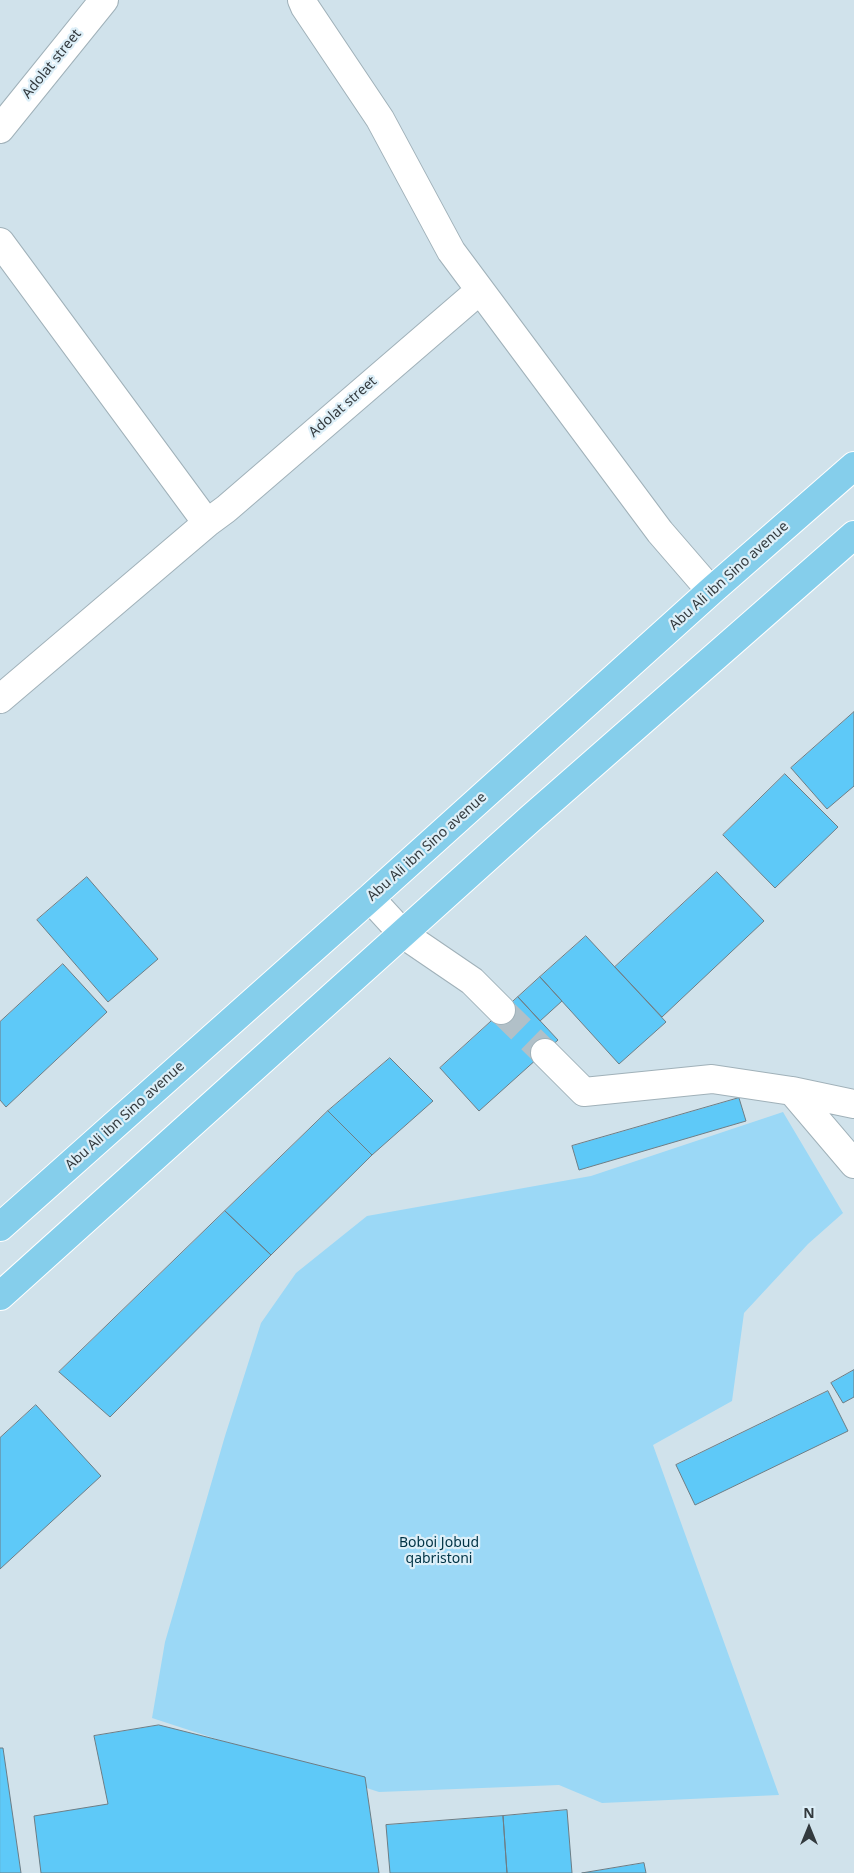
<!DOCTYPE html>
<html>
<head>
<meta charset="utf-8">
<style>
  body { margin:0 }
  #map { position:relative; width:854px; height:1873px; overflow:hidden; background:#d0e2eb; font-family:"Noto Sans",sans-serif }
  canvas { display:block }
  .north { position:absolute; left:784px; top:1803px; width:50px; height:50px; -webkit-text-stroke:4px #ddeff8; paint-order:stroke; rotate:0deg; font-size:14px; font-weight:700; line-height:20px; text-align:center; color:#333a3e }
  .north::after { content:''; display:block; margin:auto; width:18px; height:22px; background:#333a3e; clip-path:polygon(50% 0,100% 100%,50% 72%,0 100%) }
</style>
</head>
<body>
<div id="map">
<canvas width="854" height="1873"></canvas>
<div class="north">N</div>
</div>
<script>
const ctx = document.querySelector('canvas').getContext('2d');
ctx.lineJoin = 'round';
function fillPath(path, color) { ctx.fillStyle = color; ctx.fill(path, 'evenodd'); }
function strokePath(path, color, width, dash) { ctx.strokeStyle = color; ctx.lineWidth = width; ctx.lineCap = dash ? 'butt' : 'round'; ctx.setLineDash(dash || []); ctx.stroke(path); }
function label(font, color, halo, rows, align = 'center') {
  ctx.font = font + ' "Noto Sans",sans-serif'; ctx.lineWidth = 4.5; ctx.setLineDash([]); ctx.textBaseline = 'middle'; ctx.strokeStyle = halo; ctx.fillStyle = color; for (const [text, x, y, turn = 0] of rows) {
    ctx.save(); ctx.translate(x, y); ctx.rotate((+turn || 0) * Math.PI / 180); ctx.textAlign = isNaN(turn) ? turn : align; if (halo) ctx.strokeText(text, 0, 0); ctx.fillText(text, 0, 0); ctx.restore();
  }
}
fillPath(new Path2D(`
  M 783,1112 L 843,1213 L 808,1244 L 744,1313 L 732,1401 L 653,1445 L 779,1795 L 602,1803 L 559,1785 L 379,1792 L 152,1718 L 165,1642 L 225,1436 L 261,1323 L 296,1273 L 367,1216 L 591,1176 Z`), '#9bd8f6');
const building = new Path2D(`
  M 854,712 L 854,786 L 827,809 L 791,768 Z
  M 785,774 L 838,827 L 775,888 L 723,835 Z
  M 717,872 L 764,921 L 662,1017 L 615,967 Z
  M 87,877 L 158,959 L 108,1002 L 37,920 Z
  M 586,936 L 666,1022 L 619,1064 L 540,977 Z
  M 63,964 L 107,1012 L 6,1107 L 0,1100 L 0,1022 Z
  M 540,977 L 562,1001 L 540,1021 L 518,997 Z
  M 518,997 L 558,1040 L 479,1111 L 440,1068 Z
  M 390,1058 L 433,1101 L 372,1155 L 328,1111 Z
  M 739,1098 L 746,1121 L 579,1170 L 572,1146 Z
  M 328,1111 L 372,1155 L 271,1255 L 225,1211 Z
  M 225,1211 L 271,1255 L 110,1417 L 59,1372 Z
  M 854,1370 L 854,1397 L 843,1403 L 831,1383 Z
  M 828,1391 L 848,1431 L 695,1505 L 676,1465 Z
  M 36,1405 L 101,1476 L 0,1569 L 0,1438 Z
  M 159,1725 L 365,1777 L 379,1873 L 41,1873 L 34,1816 L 108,1804 L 94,1736 Z
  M 0,1748 L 3,1748 L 21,1873 L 0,1873 Z
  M 567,1810 L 572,1873 L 507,1873 L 503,1816 Z
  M 503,1816 L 507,1873 L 390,1873 L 386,1825 Z
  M 644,1863 L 646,1873 L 582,1873 Z`);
fillPath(building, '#5ec9f8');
strokePath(building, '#6d7d85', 1);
strokePath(new Path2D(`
  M 501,1010 L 545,1053`), '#b1c0c8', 28, [28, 14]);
const minor = new Path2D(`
  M 302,0 L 305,7 L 380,119 L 451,251 L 660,532 L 711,591
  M 0,129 L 104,0
  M 0,242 L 207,523
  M 0,699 L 207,523 L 226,509 L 479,291
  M 370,898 L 403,934 L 472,981 L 501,1010
  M 545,1053 L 584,1092 L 712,1079 L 792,1091 L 854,1104
  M 792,1091 L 854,1164`);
const major = new Path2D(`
  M 0,1227 L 370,898 L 711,591 L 854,466
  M 0,1296 L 530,819 L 854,535`);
strokePath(minor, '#a0b1b9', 30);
strokePath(major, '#fff', 30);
strokePath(minor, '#fff', 28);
strokePath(major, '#85ceeb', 28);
label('14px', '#333a3e', '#ddeff8', [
  ["Adolat street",52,64,-51],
  ["Adolat street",343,407,-41],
  ["Abu Ali ibn Sino avenue",729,576,-42],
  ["Abu Ali ibn Sino avenue",427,847,-42],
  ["Abu Ali ibn Sino avenue",125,1116,-42]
]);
label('14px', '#003345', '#ddeff8', [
  ["Boboi Jobud",439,1543],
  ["qabristoni",439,1559]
]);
</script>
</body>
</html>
